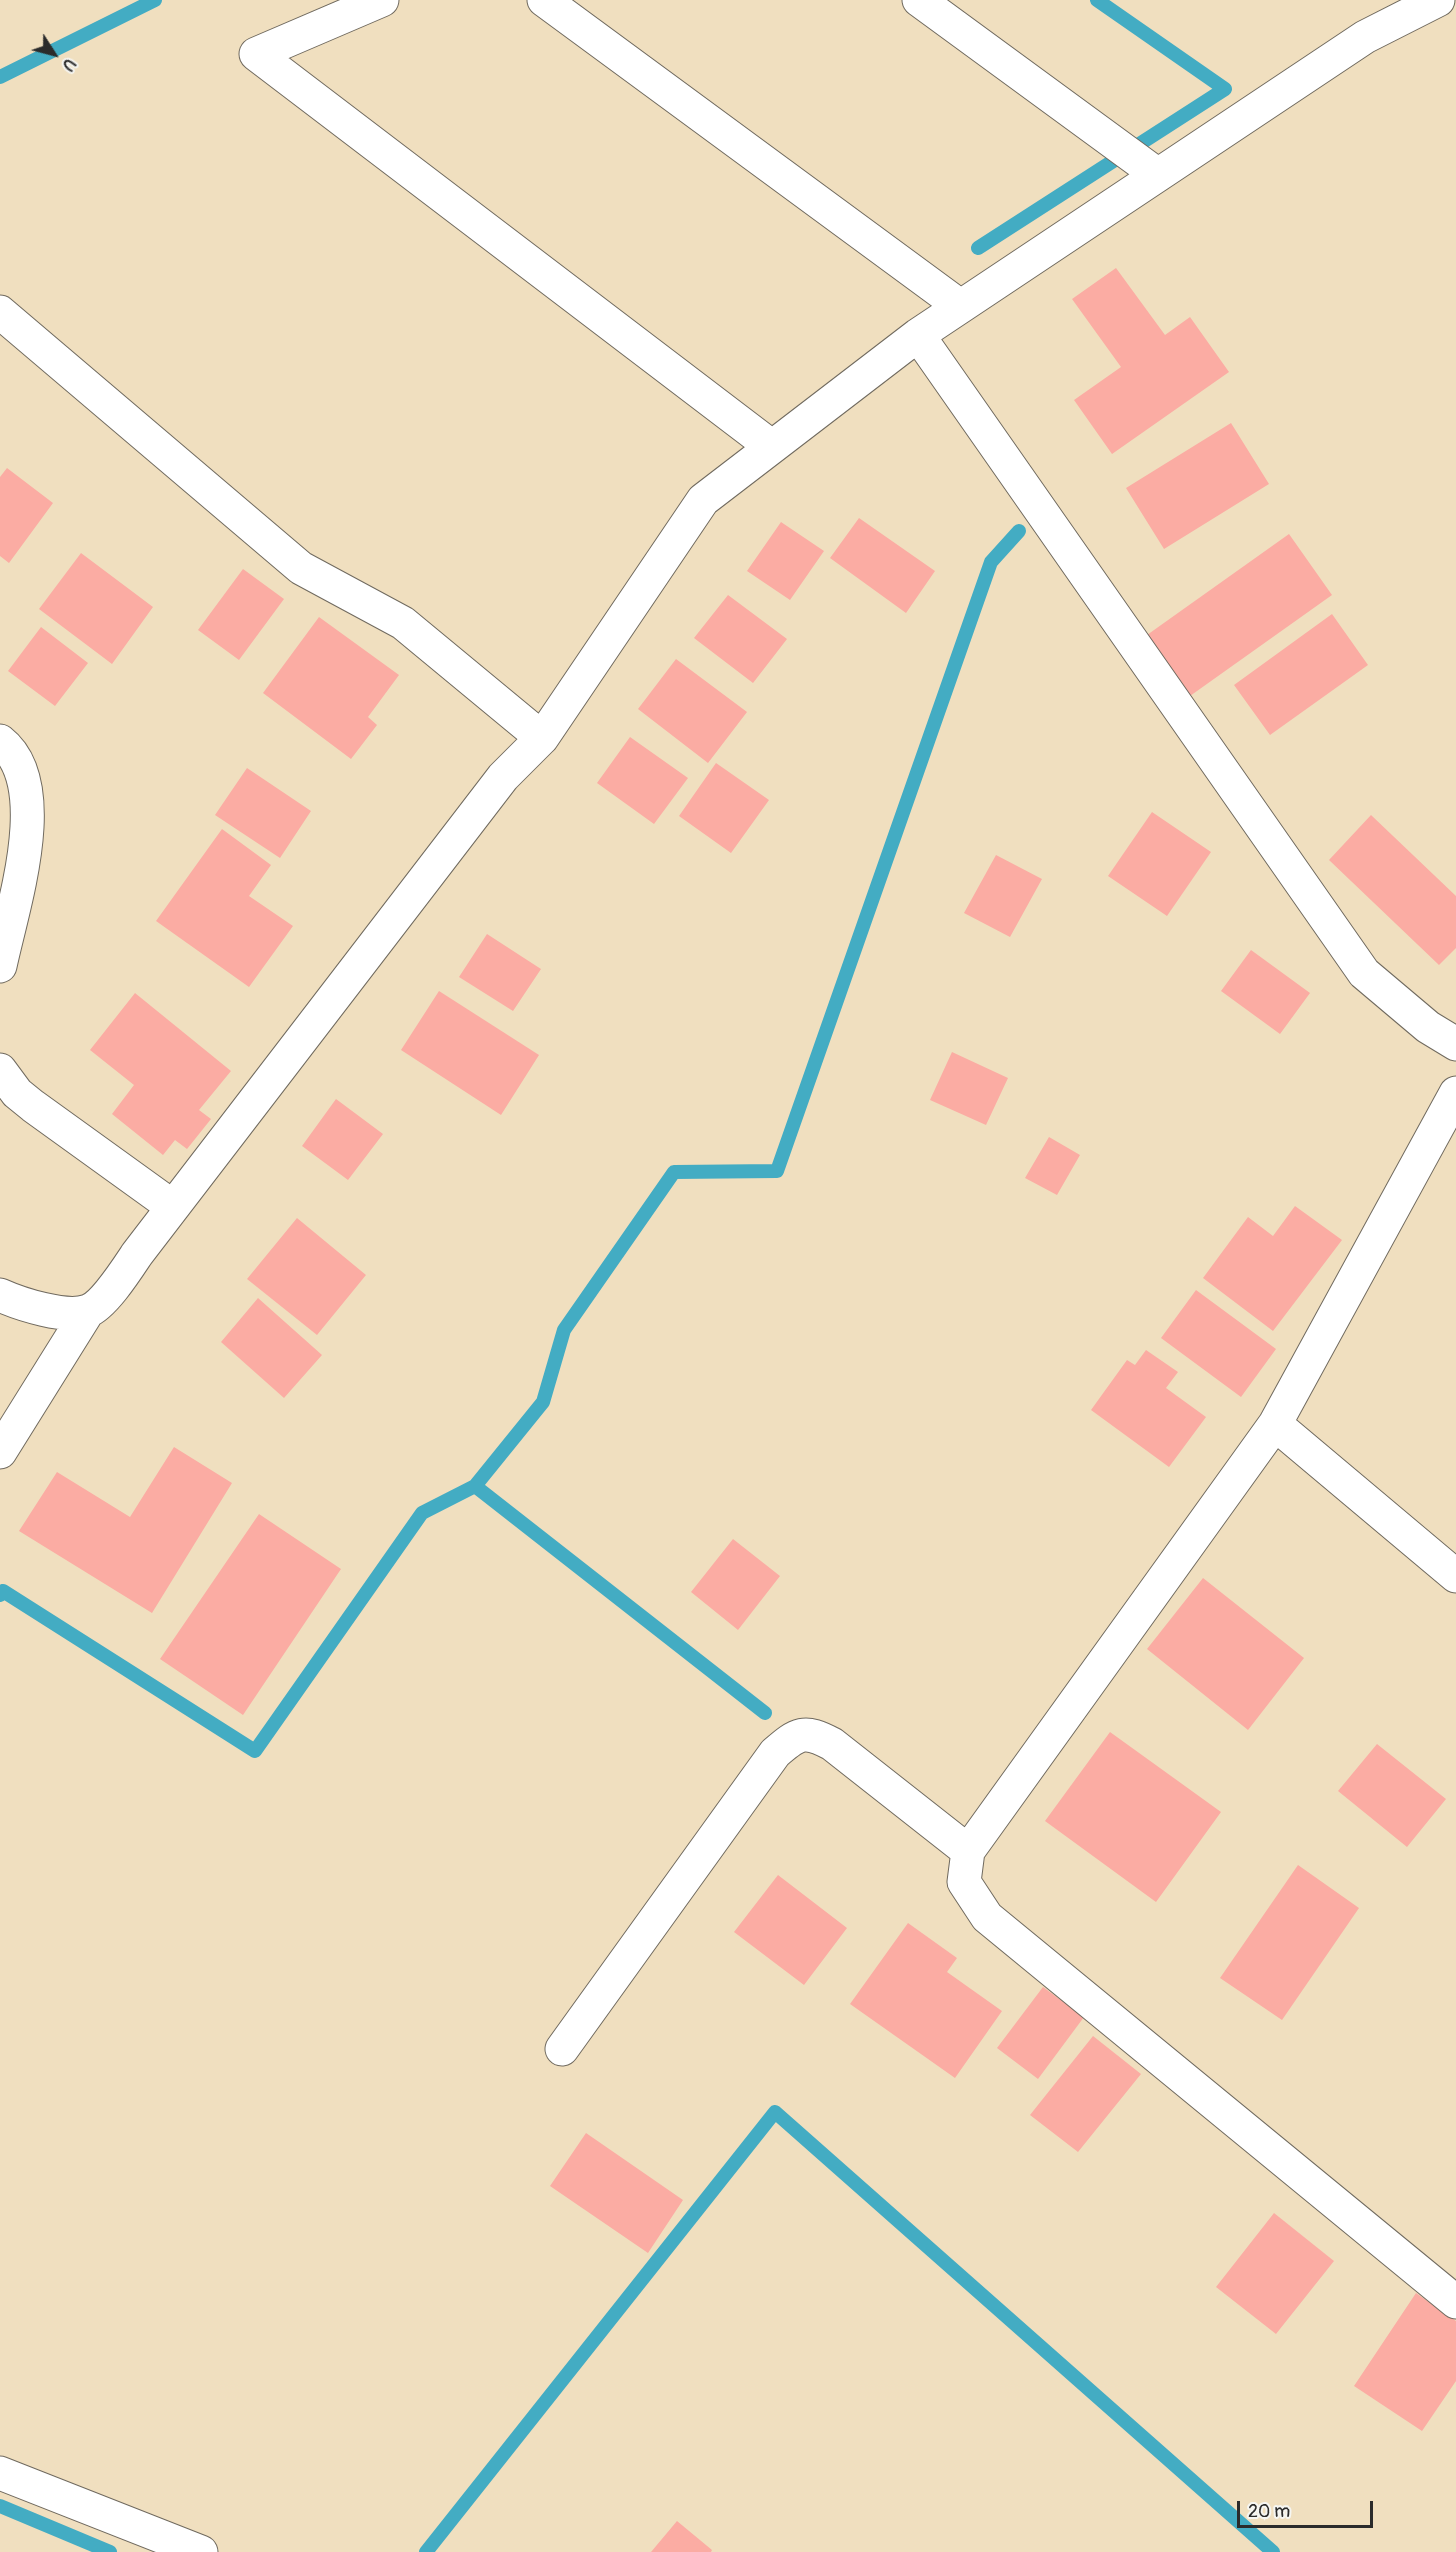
<!DOCTYPE html>
<html>
<head>
<meta charset="utf-8">
<style>
  body { margin:0 }
  #map { position:relative; width:1456px; height:2552px; overflow:hidden; background:#f0dfbf; font-family:Pangolin,sans-serif }
  canvas { display:block }
  .north { position:absolute; left:24px; top:24px; width:60px; height:60px; -webkit-text-stroke:4px #f6f6f2; paint-order:stroke; rotate:126deg; font-size:16px; font-weight:700; line-height:24px; text-align:center; color:#2b2b2b }
  .north::after { content:''; display:block; margin:auto; width:21px; height:27px; background:#2b2b2b; clip-path:polygon(50% 0,100% 100%,50% 72%,0 100%) }
  .scale { position:absolute; left:1237px; top:2501px; width:136px; height:27px; box-sizing:border-box; border:3px solid #2b2b2b; border-top:0; padding-left:8px; font-size:18px; line-height:21px; white-space:nowrap; color:#2b2b2b; -webkit-text-stroke:4px #f6f6f2; paint-order:stroke }
</style>
</head>
<body>
<div id="map">
<canvas width="1456" height="2552"></canvas>
<div class="north">U</div>
<div class="scale">20 m</div>
</div>
<script>
const ctx = document.querySelector('canvas').getContext('2d');
ctx.lineJoin = 'round';
function strokePath(path, color, width, dash) { ctx.strokeStyle = color; ctx.lineWidth = width; ctx.lineCap = dash ? 'butt' : 'round'; ctx.setLineDash(dash || []); ctx.stroke(path); }
function fillPath(path, color) { ctx.fillStyle = color; ctx.fill(path, 'evenodd'); }
strokePath(new Path2D(`
  M 0,77 L 155,0
  M 978,248 L 1225,89 L 1097,0
  M 475,1486 L 765,1713
  M 0,1595 L 3,1591 L 255,1751 L 422,1513 L 475,1486 L 543,1402 L 564,1330 L 674,1172 L 777,1171 L 991,562 L 1019,531
  M 0,2506 L 110,2552
  M 426,2552 L 775,2112 L 1273,2552`), '#43acc3', 14);
fillPath(new Path2D(`
  M 1116,268 L 1165,335 L 1190,317 L 1229,372 L 1112,454 L 1074,400 L 1121,367 L 1072,299 Z
  M 1231,423 L 1269,484 L 1164,549 L 1126,488 Z
  M 7,468 L 53,503 L 9,563 L 0,556 L 0,477 Z
  M 859,518 L 935,571 L 906,613 L 830,558 Z
  M 781,522 L 824,551 L 790,600 L 747,571 Z
  M 1289,534 L 1332,595 L 1190,696 L 1147,635 Z
  M 81,553 L 153,607 L 112,664 L 39,609 Z
  M 243,569 L 284,599 L 239,660 L 198,630 Z
  M 728,595 L 787,639 L 753,683 L 694,638 Z
  M 1332,614 L 1368,665 L 1270,735 L 1234,685 Z
  M 319,617 L 399,675 L 368,717 L 377,725 L 351,759 L 263,693 Z
  M 41,627 L 88,663 L 55,706 L 8,671 Z
  M 676,659 L 747,712 L 708,763 L 638,709 Z
  M 630,737 L 688,778 L 654,824 L 597,783 Z
  M 716,763 L 769,800 L 731,853 L 679,816 Z
  M 247,768 L 311,811 L 280,858 L 215,815 Z
  M 1152,812 L 1211,852 L 1167,916 L 1108,876 Z
  M 1371,815 L 1456,896 L 1456,948 L 1439,965 L 1329,860 Z
  M 222,829 L 271,865 L 249,896 L 293,926 L 249,987 L 156,921 Z
  M 996,855 L 1042,879 L 1010,937 L 964,913 Z
  M 487,934 L 541,969 L 513,1011 L 459,977 Z
  M 1251,950 L 1310,993 L 1280,1034 L 1221,991 Z
  M 439,991 L 539,1055 L 501,1115 L 401,1050 Z
  M 135,993 L 231,1071 L 199,1110 L 211,1119 L 187,1149 L 175,1140 L 163,1155 L 112,1114 L 134,1085 L 90,1050 Z
  M 952,1052 L 1008,1078 L 986,1125 L 930,1100 Z
  M 336,1099 L 383,1134 L 348,1180 L 302,1146 Z
  M 1049,1137 L 1080,1155 L 1057,1195 L 1025,1178 Z
  M 1295,1206 L 1342,1240 L 1273,1331 L 1203,1278 L 1248,1217 L 1273,1236 Z
  M 297,1218 L 366,1275 L 317,1335 L 247,1279 Z
  M 1196,1290 L 1276,1349 L 1241,1397 L 1161,1338 Z
  M 258,1298 L 322,1355 L 284,1398 L 221,1342 Z
  M 1146,1350 L 1178,1372 L 1166,1388 L 1206,1417 L 1169,1467 L 1091,1410 L 1127,1360 L 1135,1365 Z
  M 174,1447 L 232,1483 L 152,1613 L 19,1531 L 57,1472 L 130,1517 Z
  M 259,1514 L 341,1569 L 243,1715 L 160,1659 Z
  M 733,1539 L 780,1576 L 738,1630 L 691,1592 Z
  M 1203,1578 L 1304,1658 L 1248,1730 L 1147,1649 Z
  M 1110,1732 L 1221,1812 L 1156,1902 L 1045,1821 Z
  M 1377,1744 L 1446,1799 L 1407,1847 L 1338,1791 Z
  M 1298,1865 L 1359,1908 L 1282,2020 L 1220,1978 Z
  M 778,1875 L 847,1928 L 804,1985 L 734,1932 Z
  M 908,1923 L 957,1958 L 947,1972 L 1002,2011 L 955,2078 L 850,2004 Z
  M 1043,1987 L 1084,2017 L 1038,2079 L 997,2048 Z
  M 1093,2036 L 1141,2074 L 1078,2152 L 1030,2115 Z
  M 586,2133 L 683,2200 L 648,2253 L 550,2186 Z
  M 1274,2213 L 1334,2261 L 1276,2334 L 1216,2287 Z
  M 1416,2293 L 1456,2321 L 1456,2381 L 1422,2431 L 1354,2386 Z
  M 677,2521 L 712,2550 L 711,2552 L 651,2552 Z`), '#fbaca3');
const minor = new Path2D(`
  M 382,0 L 256,54 L 772,447
  M 544,0 L 960,306
  M 919,0 L 1158,175
  M 0,312 L 301,568 L 403,623 L 542,738
  M 918,335 L 1364,973 L 1428,1027 L 1456,1044
  M 0,741 C 55,784 12,908 0,966
  M 0,1070 L 17,1093 L 33,1106 L 173,1207
  M 1456,1093 L 1275,1424 L 968,1851 L 964,1882 L 987,1917 L 1456,2302
  M 0,1295 C 20,1304 66,1319 88,1311 C 104,1305 127,1269 137,1254 L 503,777 L 542,738 L 703,500 L 918,335 L 1365,37 L 1438,0
  M 1275,1424 L 1456,1576
  M 0,1452 L 88,1311
  M 562,2049 L 775,1753 C 798,1733 804,1729 832,1744 L 968,1851
  M 0,2473 L 201,2552`);
strokePath(minor, '#706a5f', 35);
strokePath(minor, '#fff', 33);
</script>
</body>
</html>
